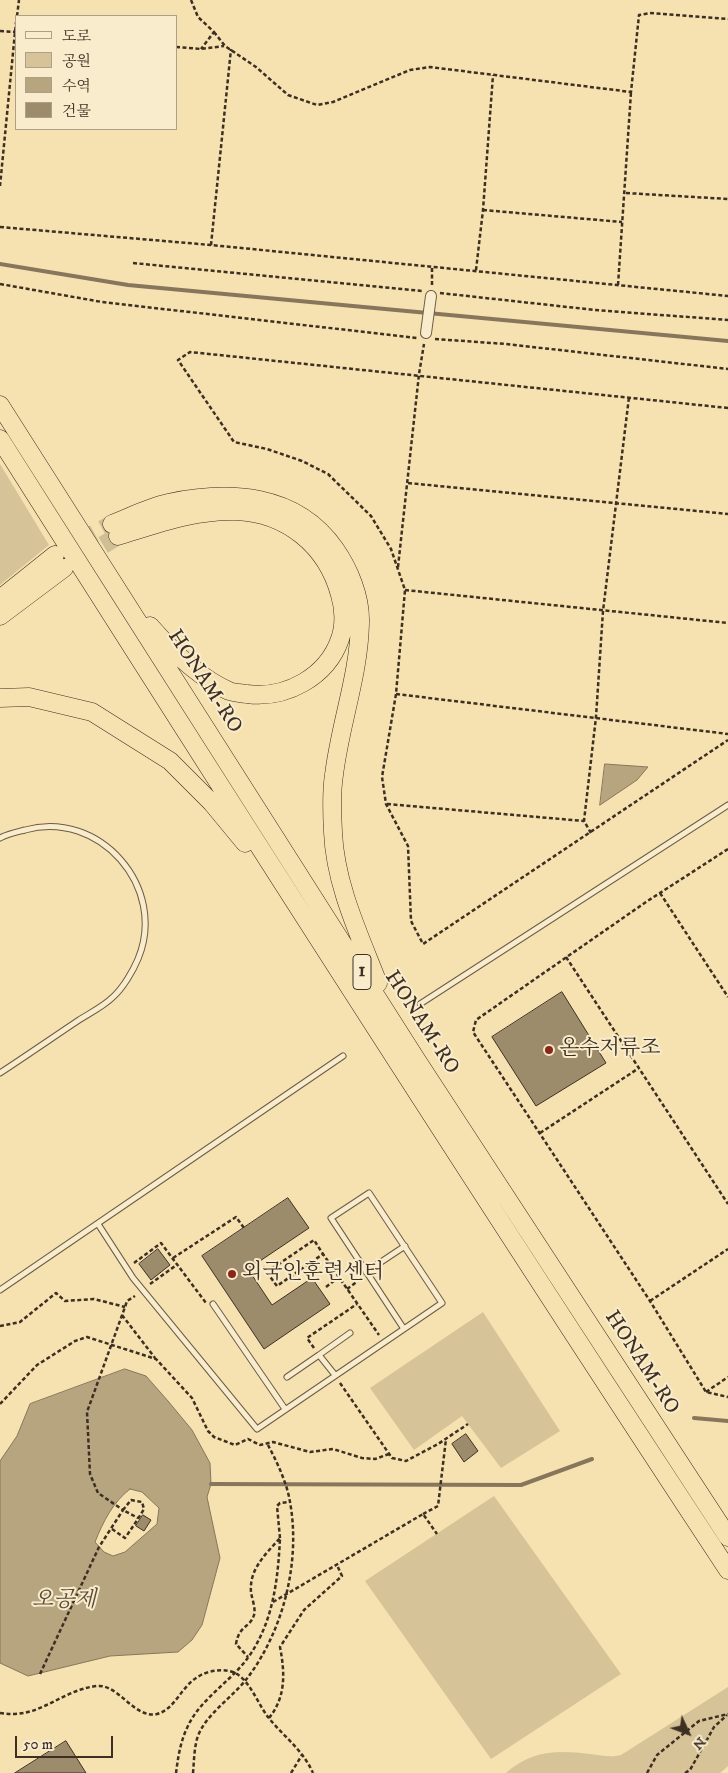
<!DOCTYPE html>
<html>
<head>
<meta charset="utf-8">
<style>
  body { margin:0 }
  #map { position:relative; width:728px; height:1773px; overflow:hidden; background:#f5e2b0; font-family:"IM FELL DW Pica","Noto Serif KR",serif }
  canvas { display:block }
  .legend { position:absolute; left:15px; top:15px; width:162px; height:115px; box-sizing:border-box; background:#f8eccc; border:1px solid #aea088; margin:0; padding:6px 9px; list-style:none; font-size:15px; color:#3e2f23 }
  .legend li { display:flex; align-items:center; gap:10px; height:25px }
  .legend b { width:25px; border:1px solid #aea088 }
  .north { position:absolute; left:663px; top:1708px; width:50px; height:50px; -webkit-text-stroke:4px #f8eccc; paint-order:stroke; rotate:133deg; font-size:14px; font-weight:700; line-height:20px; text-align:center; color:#3e2f23 }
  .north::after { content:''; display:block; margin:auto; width:18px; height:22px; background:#3e2f23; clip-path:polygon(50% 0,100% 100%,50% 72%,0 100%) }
  .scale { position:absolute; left:15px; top:1736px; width:98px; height:22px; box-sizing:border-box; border:2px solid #3e2f23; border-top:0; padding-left:6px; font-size:15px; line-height:18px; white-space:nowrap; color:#3e2f23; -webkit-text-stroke:4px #f8eccc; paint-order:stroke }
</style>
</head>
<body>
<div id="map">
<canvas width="728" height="1773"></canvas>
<ul class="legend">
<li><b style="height:6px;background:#f8eccc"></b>도로</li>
<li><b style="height:14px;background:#d6c498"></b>공원</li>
<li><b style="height:14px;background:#b7a580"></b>수역</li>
<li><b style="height:14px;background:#9d8c6c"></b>건물</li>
</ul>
<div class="north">N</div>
<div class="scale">50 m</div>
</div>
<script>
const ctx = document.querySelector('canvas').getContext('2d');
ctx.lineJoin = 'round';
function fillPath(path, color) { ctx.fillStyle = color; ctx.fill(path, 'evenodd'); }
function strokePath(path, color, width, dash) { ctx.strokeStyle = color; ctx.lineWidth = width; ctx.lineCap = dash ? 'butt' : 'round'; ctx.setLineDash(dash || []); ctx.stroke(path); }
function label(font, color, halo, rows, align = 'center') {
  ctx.font = font + ' "IM FELL DW Pica","Noto Serif KR",serif'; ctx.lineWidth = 4; ctx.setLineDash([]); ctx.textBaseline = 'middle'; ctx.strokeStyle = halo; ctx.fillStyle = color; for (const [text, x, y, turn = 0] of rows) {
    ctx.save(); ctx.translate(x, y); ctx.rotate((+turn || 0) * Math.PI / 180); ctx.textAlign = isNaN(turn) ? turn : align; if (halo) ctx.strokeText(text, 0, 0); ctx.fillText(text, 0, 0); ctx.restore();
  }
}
fillPath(new Path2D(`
  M 0,464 L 49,545 L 0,585 Z
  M 483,1312 L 560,1431 L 501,1468 L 462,1416 L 414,1450 L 370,1388 Z
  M 494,1496 L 621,1674 L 491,1759 L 365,1581 Z
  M 728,1687 L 728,1766 L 720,1773 L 506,1773 C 531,1750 559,1750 590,1754 C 602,1755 609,1758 621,1755 Z`), '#d6c498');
const water = new Path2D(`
  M 605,764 L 648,767 L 637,780 L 600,805 Z
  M 125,1369 L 146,1376 L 168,1401 L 192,1430 L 210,1463 L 211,1484 L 207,1497 L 220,1558 L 202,1625 L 192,1640 L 178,1652 L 110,1656 L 28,1676 L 0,1663 L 0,1461 L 17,1436 L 30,1404 ZM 130,1489 L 142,1492 L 159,1508 L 157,1524 L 125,1552 L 113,1556 L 104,1552 L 95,1542 C 103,1522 113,1502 130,1489 Z`);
fillPath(water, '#b7a580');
strokePath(water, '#87765b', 1);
strokePath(new Path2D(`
  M 0,264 L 128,285 L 728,341
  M 694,1418 L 728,1421
  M 211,1484 L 521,1485 L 592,1459`), '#87765b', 4);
const building = new Path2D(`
  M 562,992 L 606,1063 L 536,1106 L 492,1037 Z
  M 288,1198 L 309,1228 L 248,1269 L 272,1305 L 312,1278 L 330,1304 L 264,1349 L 202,1256 Z
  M 158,1249 L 170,1265 L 151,1280 L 139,1264 Z
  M 466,1434 L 478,1451 L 464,1462 L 452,1444 Z
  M 143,1515 L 151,1520 L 144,1531 L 136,1526 Z
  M 66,1741 L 86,1773 L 15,1773 Z`);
fillPath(building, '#9d8c6c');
strokePath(building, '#3e2f23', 1);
strokePath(new Path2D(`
  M 55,555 L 112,524
  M 80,559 L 118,536`), '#d0be94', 18, [18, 9]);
const service = new Path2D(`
  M 0,838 C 7,834 17,832 25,830 C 99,809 168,887 138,959 C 133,971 123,988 113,997 C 104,1006 90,1013 79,1020 C 52,1038 26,1056 0,1073
  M 420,1004 L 728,805
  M 98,1224 L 133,1278 L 257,1429 L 442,1303 L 369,1193 L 331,1218 L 404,1329
  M 366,1272 L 405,1246
  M 0,1290 L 343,1056
  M 213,1304 L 285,1409
  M 319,1355 L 350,1333
  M 287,1377 L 319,1355 L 335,1375`);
const minor = new Path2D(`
  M 426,333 L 431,296`);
const trunk = new Path2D(`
  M 0,405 L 416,1059 L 728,1537
  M 0,439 C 240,818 481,1195 728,1570
  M 112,524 C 130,517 149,507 168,503 C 229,490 296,493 335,549 C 349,569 361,597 360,623 C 359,675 340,724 334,775 C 331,793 332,814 333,832 C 335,884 359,934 378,983
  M 118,536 C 157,524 194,510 236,511 C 287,513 327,546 340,595 C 344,608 345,625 340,639 C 327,677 286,699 247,694 C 241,693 234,693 229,691 C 199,678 171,650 150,626
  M 0,599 L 55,555
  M 0,616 L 64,568
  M 0,698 L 29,697 L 92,712 L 170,761 L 212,803 L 245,843`);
strokePath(service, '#6c5c46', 7);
strokePath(minor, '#6c5c46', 12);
strokePath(trunk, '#3e2f23', 19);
strokePath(new Path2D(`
  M 191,0 L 198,17 L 214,32 L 201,49
  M 17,16 L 19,0
  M 0,31 L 16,32
  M 214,32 L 225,46 L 256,67 L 288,95 L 317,105 L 333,102 L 410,70 L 430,67 L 631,92 L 639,15 L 650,13 L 728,19
  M 176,47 L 201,49 L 224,46
  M 0,186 L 16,22
  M 626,193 L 728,199
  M 483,210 L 622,222
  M 0,227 L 211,245 L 728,296
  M 211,245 L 231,49
  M 133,263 L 422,291
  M 432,268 L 432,286
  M 476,270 L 483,210 L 493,75
  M 0,284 L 102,302 L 417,338
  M 618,285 L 631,92
  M 440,293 L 595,310 L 728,320
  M 435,339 L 506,344 L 728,369
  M 728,408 L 190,352 L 178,360 L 234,442 L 267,449 L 302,461 L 328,474 L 371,516 L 391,549 L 405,590 L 396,694 L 382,777 L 386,804 L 408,846 L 411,921 L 423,944 L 728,740
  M 408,483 L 728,514
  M 398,567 L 419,374 L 424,344
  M 405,590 L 728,623
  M 396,694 L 728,734
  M 387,804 L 584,821
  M 591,833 L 584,821 L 596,717 L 603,611 L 629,397
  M 728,849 L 646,902 L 476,1020 L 473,1032 L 650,1301 L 706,1392 L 728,1397
  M 660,893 L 728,997
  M 566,957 L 728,1204
  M 540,1133 L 639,1068
  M 173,1258 L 236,1217 L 244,1228
  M 134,1263 L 161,1243 L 206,1303
  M 263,1267 L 277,1286 L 323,1254 L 379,1335
  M 267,1272 L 314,1240 L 323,1254
  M 150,1284 L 178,1264
  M 326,1287 L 339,1277
  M 347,1289 L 358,1281
  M 650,1301 L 728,1249
  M 122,1315 L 155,1358
  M 0,1326 L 20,1322 L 56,1293 L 65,1301 L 94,1299 L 125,1307
  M 314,1348 L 307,1338 L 357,1304
  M 340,1383 L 392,1458 L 406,1461 L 438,1444 L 468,1424
  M 706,1392 L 728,1377
  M 0,1404 L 37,1365 L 75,1341 L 87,1337 L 156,1359 L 192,1398 L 208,1431 L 214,1437 L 235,1445 L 248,1439 L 260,1445 L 273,1442 L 310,1452 L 333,1449 L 362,1458 L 375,1459 L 389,1454
  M 423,1514 L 438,1506 L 446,1439
  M 112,1529 L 125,1538 C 132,1528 138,1519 144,1509 L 142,1502 L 131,1500 L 123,1510 L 138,1518
  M 280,1538 L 277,1506 L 280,1503 L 290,1502
  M 273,1602 L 423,1514 L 437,1534
  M 40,1674 L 99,1547 L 123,1510 L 98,1493 L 90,1474 L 87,1412 L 125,1307 L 127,1301 L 135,1296
  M 0,1713 C 40,1720 60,1690 97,1686 C 119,1684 134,1719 157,1714 C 176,1709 181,1685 201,1675 C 211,1670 227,1668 237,1674 C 251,1683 258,1704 268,1717 C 283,1736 303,1750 313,1773
  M 269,1718 C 286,1697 285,1673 280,1647 L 304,1610 L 342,1576 L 337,1565
  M 176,1773 C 178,1758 180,1743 187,1728 C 199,1700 229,1683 247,1659 C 273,1624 278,1580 280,1538 C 266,1554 249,1569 251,1592 C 252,1599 256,1609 254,1615 C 250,1628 239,1625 236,1644 L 248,1657
  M 193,1773 C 194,1762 194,1750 197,1739 C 203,1717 231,1698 245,1681 C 283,1633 301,1562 290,1502 C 287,1483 277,1462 268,1445
  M 291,1773 L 302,1755
  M 647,1773 L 657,1755 L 699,1721 L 728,1714
  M 685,1773 L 690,1770 L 714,1727 L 727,1715`), '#3e2f23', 2.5, [4, 2.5]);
strokePath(service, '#f8eccc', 5);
strokePath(minor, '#f8eccc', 10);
strokePath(trunk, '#f5e2b0', 18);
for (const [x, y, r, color] of [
  [549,1050,5,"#8f2418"],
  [232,1274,5,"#8f2418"]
]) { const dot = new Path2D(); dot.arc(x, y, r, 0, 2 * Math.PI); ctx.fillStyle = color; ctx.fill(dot); strokePath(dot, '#f8eccc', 2); }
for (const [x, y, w] of [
  [362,972,18]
]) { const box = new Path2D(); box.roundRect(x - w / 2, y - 17.5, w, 35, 4); ctx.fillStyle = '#f8eccc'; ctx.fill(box); strokePath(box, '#3e2f23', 1); }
label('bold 20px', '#3e2f23', null, [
  ["1",362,972]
]);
label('21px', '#3e2f23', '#f8eccc', [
  ["HONAM-RO",204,682,57],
  ["HONAM-RO",421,1023,57],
  ["HONAM-RO",641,1363,57]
]);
label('21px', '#3e2f23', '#f8eccc', [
  ["온수저류조",559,1050],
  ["외국인훈련센터",242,1274]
], 'left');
label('italic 22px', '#5c4c3a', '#f8eccc', [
  ["오공제",64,1601]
]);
</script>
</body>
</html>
